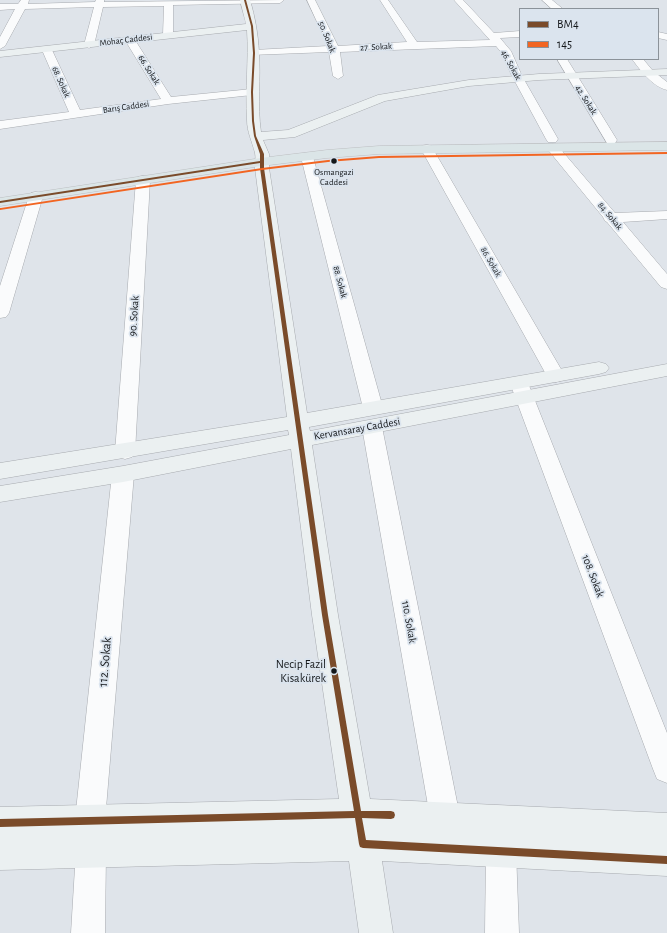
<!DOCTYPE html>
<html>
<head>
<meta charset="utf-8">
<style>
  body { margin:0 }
  #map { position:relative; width:667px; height:933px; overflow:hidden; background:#dfe4ea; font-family:"Alegreya Sans",sans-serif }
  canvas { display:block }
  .legend { position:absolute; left:519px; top:8px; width:140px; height:52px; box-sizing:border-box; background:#dbe4ee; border:1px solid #8b9299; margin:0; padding:5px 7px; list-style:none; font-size:12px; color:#14171a }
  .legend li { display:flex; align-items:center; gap:8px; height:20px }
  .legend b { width:20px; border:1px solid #8b9299 }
</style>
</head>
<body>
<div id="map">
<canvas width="667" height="933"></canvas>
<ul class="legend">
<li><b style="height:5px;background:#7a4b2a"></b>BM4</li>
<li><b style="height:5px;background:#f26522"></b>145</li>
</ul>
</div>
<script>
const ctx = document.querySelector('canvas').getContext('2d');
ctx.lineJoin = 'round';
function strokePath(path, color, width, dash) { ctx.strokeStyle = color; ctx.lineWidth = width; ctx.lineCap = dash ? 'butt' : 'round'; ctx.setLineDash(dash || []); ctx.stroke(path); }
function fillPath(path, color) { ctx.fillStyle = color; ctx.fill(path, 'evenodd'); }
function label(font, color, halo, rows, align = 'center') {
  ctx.font = font + ' "Alegreya Sans",sans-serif'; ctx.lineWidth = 3.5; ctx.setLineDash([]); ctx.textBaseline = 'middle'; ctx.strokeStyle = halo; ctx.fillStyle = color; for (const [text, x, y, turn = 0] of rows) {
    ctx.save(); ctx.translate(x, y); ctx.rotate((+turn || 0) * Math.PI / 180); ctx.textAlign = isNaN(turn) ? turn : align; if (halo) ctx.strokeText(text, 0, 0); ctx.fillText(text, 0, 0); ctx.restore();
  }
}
const street = new Path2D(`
  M 21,0 L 29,0 L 28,4 L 95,2 L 96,0 L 104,0 L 104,2 L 284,0 L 280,3 L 173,5 L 173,35 L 168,38 L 163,35 L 164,6 L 103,7 L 94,45 L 89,48 L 84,45 L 94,7 L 25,9 L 5,46 L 0,49 L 0,37 L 15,9 L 0,10 L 0,4 L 18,4 Z
  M 307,0 L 315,0 L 338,46 L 407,42 L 380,0 L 388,0 L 417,42 L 490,40 L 454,0 L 463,0 L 494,33 L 520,31 L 520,37 L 500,38 L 511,51 L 522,76 L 558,139 L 556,142 L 548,142 L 546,139 L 512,76 L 501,52 L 496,46 L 340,52 L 343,76 L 338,79 L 333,76 L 329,52 L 250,55 L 249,53 L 254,50 L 328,46 Z
  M 542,0 L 552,0 L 563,9 L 552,9 Z
  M 658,32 L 667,34 L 667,40 L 658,38 Z
  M 130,37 L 135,40 L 171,97 L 252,89 L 256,90 L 258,92 L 256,94 L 252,95 L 168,104 L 0,129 L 0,121 L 69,112 L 42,50 L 47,47 L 52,50 L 80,110 L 161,99 L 125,40 Z
  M 557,59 L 567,59 L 617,140 L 615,143 L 607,143 Z
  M 632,59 L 643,59 L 653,71 L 667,82 L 667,90 C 653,87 640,70 632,59 Z
  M 553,144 L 557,145 L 615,213 L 667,211 L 667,219 L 623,222 L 667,274 L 667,289 L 661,287 L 607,222 L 605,221 L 603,217 L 549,151 L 547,148 L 549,145 Z
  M 427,145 L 432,146 L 433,149 L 565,376 L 563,380 L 556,382 L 549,380 L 547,376 L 421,149 L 422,146 Z
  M 307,153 L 312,154 L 313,157 L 383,408 L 380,412 L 373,414 L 366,412 L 363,408 L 301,157 L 302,154 Z
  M 143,176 L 148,177 L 150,180 L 135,452 L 132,457 L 125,459 L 118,457 L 115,452 L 136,180 L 138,177 Z
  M 36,192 L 41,193 L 43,196 L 9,313 L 6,317 L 0,318 L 0,286 L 29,196 L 31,193 Z
  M 519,377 L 526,379 L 528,383 L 667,733 L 667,783 L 657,779 L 653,769 L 510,383 L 512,379 Z
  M 372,420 L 379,422 L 382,427 L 460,817 L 456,828 L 445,832 L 434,828 L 430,817 L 362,427 L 365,422 Z
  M 123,467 L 130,469 L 134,474 L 105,820 L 106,851 L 105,933 L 71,933 L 76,851 L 75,820 L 112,474 L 116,469 Z
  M 501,836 L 512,840 L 516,851 L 519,933 L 485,933 L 486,851 L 490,840 Z`);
const secondary = new Path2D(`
  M 240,0 L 250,0 C 255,17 258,34 259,52 C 261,79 257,104 261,132 L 288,130 L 378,95 L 469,80 L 539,74 L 667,69 L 667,75 L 539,80 L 469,86 L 385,101 L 295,137 L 263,140 L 269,154 L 269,168 L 307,413 L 599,362 L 606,364 L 609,368 L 606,372 L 599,374 L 309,427 L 310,431 L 667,364 L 667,376 L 312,445 L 338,615 L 370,799 L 667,813 L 667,876 L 382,861 L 393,933 L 359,933 L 349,861 L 0,870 L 0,807 L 339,799 L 312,615 L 291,449 L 123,482 L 0,502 L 0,486 L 123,466 L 289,435 L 288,430 L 0,479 L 0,463 L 287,417 L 255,168 C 255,163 256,157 255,153 C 252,141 247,132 247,120 C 245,89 249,60 247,30 L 0,57 L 0,51 L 246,24 Z`);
const primary = new Path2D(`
  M 667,142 L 667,150 L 379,154 L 327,158 L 261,166 L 0,206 L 0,198 L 261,158 L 327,150 L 379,146 Z`);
strokePath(street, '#a7aaaf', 1);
strokePath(secondary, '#a7aaaf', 1);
strokePath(primary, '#bcbec1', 1);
fillPath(street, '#fafbfc');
fillPath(secondary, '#ebf0f1');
fillPath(primary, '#dbe5e7');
fillPath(new Path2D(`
  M 244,0 L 246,0 L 253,26 L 255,53 L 253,92 L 254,121 L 256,136 L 264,154 L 264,168 L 328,615 L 361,811 L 391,811 L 394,812 L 395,815 L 394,818 L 391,819 L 362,818 L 366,840 L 667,856 L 667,864 L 363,848 L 360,847 L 359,844 L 355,818 L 0,827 L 0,819 L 354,811 L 322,615 L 260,168 L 260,163 L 0,203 L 0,201 L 260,161 L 260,154 L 254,136 L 252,121 L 251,92 L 253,53 L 251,26 Z`), '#7a4b2a');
fillPath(new Path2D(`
  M 667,152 L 667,154 L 379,158 L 328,162 L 262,170 L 0,210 L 0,208 L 1,208 L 262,168 L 328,160 L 379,156 Z`), '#f26522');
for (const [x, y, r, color] of [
  [334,161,3.5,"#14171a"],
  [334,671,3.5,"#14171a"]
]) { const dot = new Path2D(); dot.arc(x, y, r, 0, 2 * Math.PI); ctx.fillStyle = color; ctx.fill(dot); strokePath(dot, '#dbe4ee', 1.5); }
label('9px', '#14171a', '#dbe4ee', [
  ["50. Sokak",327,37,68],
  ["Mohaç Caddesi",126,40,-7],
  ["27. Sokak",376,47,-3],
  ["46. Sokak",511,65,61],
  ["66. Sokak",149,70,58],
  ["68. Sokak",61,82,66],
  ["42. Sokak",586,100,58],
  ["Barış Caddesi",126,107,-8],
  ["84. Sokak",610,216,50],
  ["86. Sokak",491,262,60],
  ["88. Sokak",340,282,75]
]);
label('9px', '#14171a', '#dbe4ee', [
  ["Osmangazi",334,172],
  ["Caddesi",334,182]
]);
label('11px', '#14171a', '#dbe4ee', [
  ["90. Sokak",134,316,-86],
  ["Kervansaray Caddesi",357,429,-10],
  ["108. Sokak",593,576,69],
  ["110. Sokak",409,622,80]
]);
label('12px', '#14171a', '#dbe4ee', [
  ["Necip Fazil",326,664],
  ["Kisakürek",326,678]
], 'right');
label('13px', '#14171a', '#dbe4ee', [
  ["112. Sokak",105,662,-85]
]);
</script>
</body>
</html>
